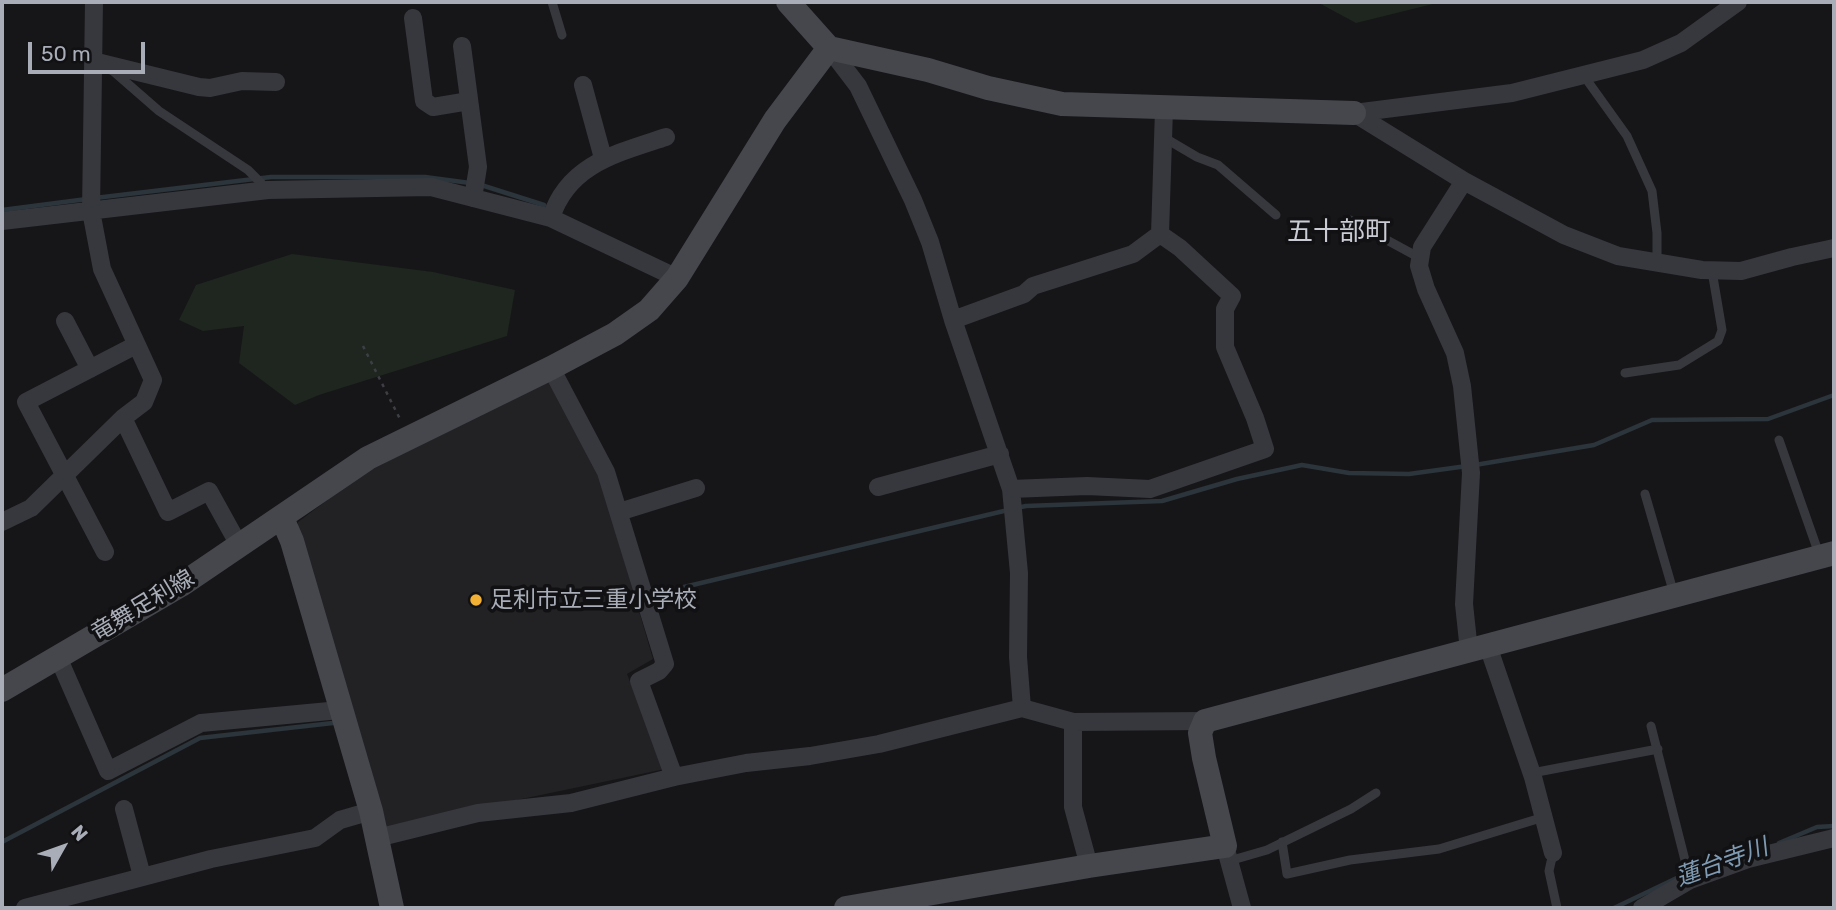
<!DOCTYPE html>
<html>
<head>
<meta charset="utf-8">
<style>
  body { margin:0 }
  #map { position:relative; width:1836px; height:910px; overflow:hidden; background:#161618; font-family:Rubik,sans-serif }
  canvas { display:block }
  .frame { position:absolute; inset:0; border:4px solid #a8adb8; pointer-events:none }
  .north { position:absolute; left:28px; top:812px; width:70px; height:70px; -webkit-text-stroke:5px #111113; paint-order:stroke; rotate:50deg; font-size:19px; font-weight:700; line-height:28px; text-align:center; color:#a8adb8 }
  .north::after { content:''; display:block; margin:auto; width:24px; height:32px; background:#a8adb8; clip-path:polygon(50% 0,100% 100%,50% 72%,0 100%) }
  .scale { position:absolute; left:28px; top:42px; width:117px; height:32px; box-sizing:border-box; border:4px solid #a8adb8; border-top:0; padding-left:9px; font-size:21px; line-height:24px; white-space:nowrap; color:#a8adb8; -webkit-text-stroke:5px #111113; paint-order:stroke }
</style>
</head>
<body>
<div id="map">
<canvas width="1836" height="910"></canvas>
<div class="frame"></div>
<div class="north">N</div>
<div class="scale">50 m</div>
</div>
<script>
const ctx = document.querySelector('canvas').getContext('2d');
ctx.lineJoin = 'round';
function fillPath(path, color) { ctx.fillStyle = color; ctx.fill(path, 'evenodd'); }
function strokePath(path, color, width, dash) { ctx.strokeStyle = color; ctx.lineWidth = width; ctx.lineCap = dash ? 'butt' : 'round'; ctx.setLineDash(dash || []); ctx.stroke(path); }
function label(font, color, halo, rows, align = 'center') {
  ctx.font = font + ' Rubik,"Noto Sans JP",sans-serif'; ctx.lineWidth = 7; ctx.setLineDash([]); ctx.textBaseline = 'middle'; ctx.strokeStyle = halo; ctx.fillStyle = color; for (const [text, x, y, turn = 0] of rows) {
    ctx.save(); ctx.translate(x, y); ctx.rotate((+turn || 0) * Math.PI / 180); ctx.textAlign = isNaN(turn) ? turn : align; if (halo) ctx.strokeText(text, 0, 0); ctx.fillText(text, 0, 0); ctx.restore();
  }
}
fillPath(new Path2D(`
  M 550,380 L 598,471 L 653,659 L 627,674 L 665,769 L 383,828 L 298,541 L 298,522 L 361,475 Z`), '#222225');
fillPath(new Path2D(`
  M 1317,2 L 1441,2 L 1356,23 Z
  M 292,254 L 433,272 L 515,290 L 507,336 L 319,395 L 295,405 L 239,363 L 244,326 L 203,331 L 179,320 L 196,285 Z`), '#1e261f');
strokePath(new Path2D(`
  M 478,184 L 544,205
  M 95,198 L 271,177 L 425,177 L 470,183
  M 2,210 L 87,199
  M 1475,465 L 1594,445 L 1652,420 L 1768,419 L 1834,395
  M 1016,508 L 1026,506 L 1162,501 L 1237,479 L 1302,465 L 1349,473 L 1409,474 L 1467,466
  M 663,592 L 1008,510
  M 2,842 L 200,738 L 333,723
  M 1779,843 L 1817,827 L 1834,826
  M 1614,908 L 1681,876`), '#2c353c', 4.5);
strokePath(new Path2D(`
  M 363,346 L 401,421`), '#3d3f44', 2.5, [3.5, 5]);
strokePath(new Path2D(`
  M 552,2 L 562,35
  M 112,70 L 159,111 L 248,170 L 267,189
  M 1584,76 L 1627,136 L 1652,191 L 1657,233 L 1657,264
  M 1163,137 L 1197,157 L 1218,165 L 1276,215
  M 1350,220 L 1420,258
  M 1625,373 L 1679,365 L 1718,341 L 1722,330 L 1712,271
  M 1779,440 L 1819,554
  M 1645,494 L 1674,594
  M 1651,726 L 1690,880
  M 1532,773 L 1658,749
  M 1282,842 L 1287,874 L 1350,860 L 1439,849 L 1544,817
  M 1553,853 L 1549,871 L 1557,908
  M 1229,861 L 1267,850 L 1351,809 L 1376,793`), '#37383d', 9);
strokePath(new Path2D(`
  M 413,18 L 424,101 L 433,107 L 469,101
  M 462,46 L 478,167 L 473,198
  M 829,48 L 858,86 L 913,200 L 930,242 L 953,320 L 1011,489 L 1019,573 L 1018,657 L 1022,708
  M 93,61 L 199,87 L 210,88 L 242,81 L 276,82
  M 583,85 L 603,158
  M 1354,113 L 1464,181 L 1564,235 L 1618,256 L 1702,270 L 1741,271 L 1792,257 L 1834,248
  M 1354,113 L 1512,93 L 1643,60 L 1681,43 L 1738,2
  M 1464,181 L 1422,247 L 1419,266 L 1426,289 L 1455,353 L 1462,386 L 1471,473 L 1464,604 L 1469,651
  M 551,218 C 568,164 618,153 666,137
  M 2,221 L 268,190 L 431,187 L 551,218 L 677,278
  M 1160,234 L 1164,109
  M 953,320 L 1024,294 L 1033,286 L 1133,254 L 1160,234
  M 65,321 L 90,369
  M 551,368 L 606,472 L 665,664 L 659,671 L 639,681 L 674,777
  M 123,418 L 168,512 L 209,491 L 240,547
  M 878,487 L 1000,454
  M 1011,489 L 1087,486 L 1150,489 L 1265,449 L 1255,418 L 1225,347 L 1225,309 L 1232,296 L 1180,248 L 1160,234
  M 619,512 L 696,488
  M 2,522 L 31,508 L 123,418 L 144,402 L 153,380 L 102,269 L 91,211 L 94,2
  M 105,552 L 26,402 L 136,345
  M 1488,646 L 1533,777 L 1553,853
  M 58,657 L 108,771 L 201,723 L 340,710
  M 1073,722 L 1073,807 L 1089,866
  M 124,809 L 142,876
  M 377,838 L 478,813 L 571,803 L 674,777 L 746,763 L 810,756 L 879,744 L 1022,708 L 1073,722 L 1205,721
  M 1225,846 L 1242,908
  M 25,908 L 211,859 L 315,838 L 340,820 L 371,811
  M 1642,908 L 1690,880 L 1748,859 L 1834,838`), '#37383d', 18);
strokePath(new Path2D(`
  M 788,2 L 829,48 L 928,70 L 988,88 L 1062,104 L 1354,113
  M 282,518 L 292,541 L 371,811 L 392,908
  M 2,690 L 181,585 L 368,458 L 551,368 L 615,334 L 649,310 L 677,278 L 775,120 L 829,48
  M 846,908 L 1089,866 L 1225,846 L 1204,758 L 1200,733 L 1205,721 L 1834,553`), '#45474d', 24);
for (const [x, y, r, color] of [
  [476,600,7,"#f2b134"]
]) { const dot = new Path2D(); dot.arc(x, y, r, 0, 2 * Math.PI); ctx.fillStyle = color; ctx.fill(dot); strokePath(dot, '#111113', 2.5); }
label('23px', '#a8adb8', '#111113', [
  ["足利市立三重小学校",490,600]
], 'left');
label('23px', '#a8adb8', '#111113', [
  ["竜舞足利線",143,606,-31]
]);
label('italic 24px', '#7f9bb3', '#111113', [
  ["蓮台寺川",1722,863,-20]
]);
label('26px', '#c9ccd4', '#111113', [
  ["五十部町",1339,232]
]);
</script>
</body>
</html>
